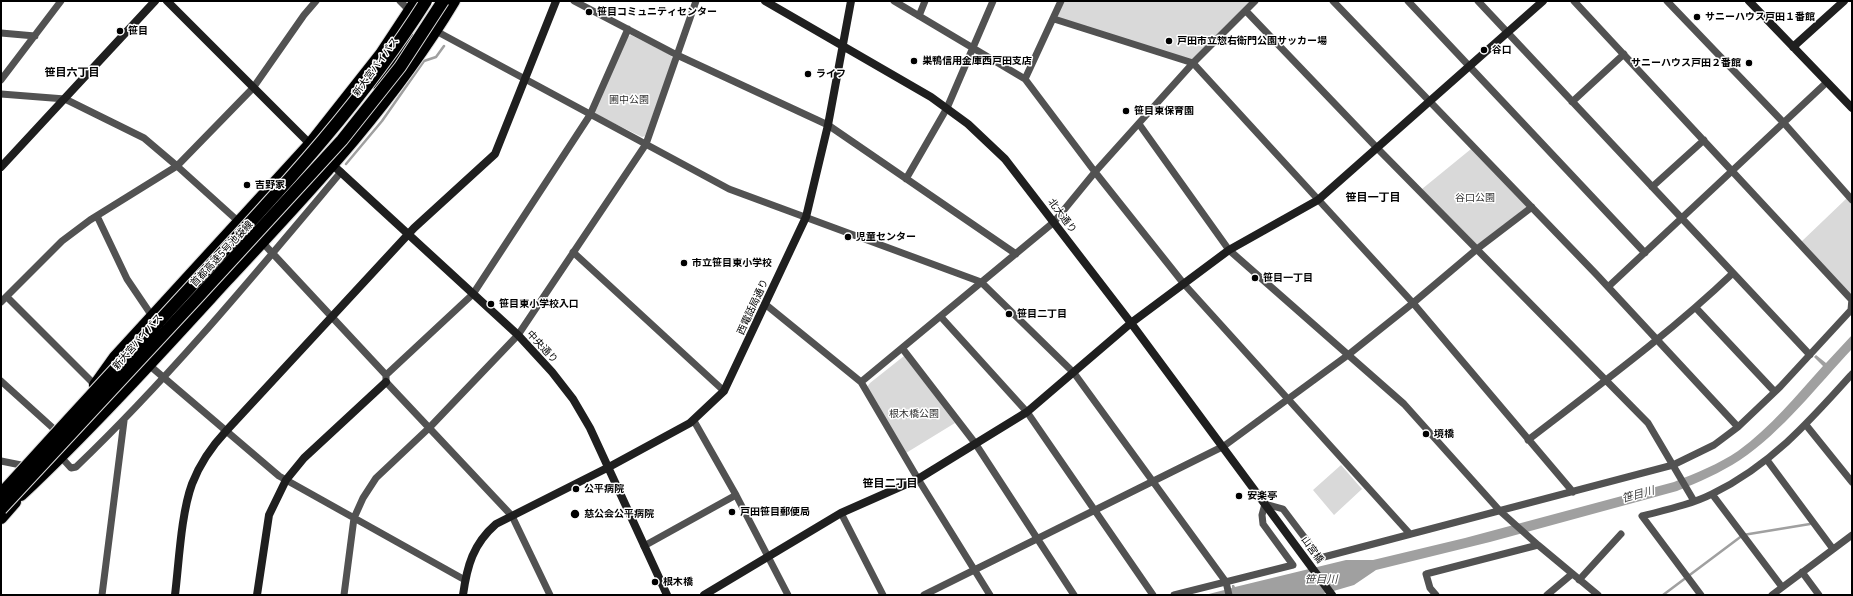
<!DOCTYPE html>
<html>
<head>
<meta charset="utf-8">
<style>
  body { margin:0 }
  #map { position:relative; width:1853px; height:596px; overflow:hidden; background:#fff; font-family:"Noto Sans",sans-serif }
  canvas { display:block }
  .frame { position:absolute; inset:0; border:2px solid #000; pointer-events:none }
</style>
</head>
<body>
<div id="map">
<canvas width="1853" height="596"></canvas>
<div class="frame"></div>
</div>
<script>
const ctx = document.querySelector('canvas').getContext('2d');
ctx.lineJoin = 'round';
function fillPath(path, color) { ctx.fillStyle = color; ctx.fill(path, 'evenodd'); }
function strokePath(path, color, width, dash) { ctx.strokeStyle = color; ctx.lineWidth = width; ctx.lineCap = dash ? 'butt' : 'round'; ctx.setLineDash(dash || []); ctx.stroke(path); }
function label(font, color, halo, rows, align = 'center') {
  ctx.font = font + ' "Noto Sans","Noto Sans JP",sans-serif'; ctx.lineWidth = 3; ctx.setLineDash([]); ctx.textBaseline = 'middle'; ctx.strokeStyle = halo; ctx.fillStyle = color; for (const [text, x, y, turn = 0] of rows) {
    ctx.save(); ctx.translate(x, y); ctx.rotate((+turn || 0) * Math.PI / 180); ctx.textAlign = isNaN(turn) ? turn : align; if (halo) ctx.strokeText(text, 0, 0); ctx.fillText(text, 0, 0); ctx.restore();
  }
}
fillPath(new Path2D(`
  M 1061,1 L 1253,1 L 1193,63 L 1054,19 Z
  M 631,35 L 671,55 L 673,60 L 645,136 L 642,137 L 595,114 L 594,111 L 627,37 Z
  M 1471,149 L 1528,206 L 1477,245 L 1422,189 Z
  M 1847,198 L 1852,203 L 1851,296 L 1801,242 Z
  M 904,356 L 955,423 L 906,453 L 867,387 L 870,383 Z
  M 1341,465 L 1362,489 L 1334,515 L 1313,490 Z`), '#d9d9d9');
fillPath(new Path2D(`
  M 1852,335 L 1852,349 C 1817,386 1783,431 1740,460 C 1720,473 1699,482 1677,491 L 1490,542 L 1376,570 L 1354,585 L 1320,595 L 1205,595 L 1232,588 L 1232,585 L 1234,585 L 1235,587 L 1346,560 L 1373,560 L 1465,538 L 1674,482 C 1696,473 1719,464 1738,451 C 1771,427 1796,396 1823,366 L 1814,357 L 1816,355 L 1826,363 Z`), '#a0a0a0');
strokePath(new Path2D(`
  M 346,164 L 382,121 L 424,61 L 436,57 L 444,46
  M 1663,595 L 1743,535 L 1810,524`), '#a0a0a0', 2.5);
const highway = new Path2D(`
  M 379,86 L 411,40
  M 95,385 L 115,357 L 310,144 L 381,54 L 416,1
  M 21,495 C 93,427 160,353 227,280 C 309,192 392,105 454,1
  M 1,518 L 15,502`);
strokePath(highway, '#dbdbdb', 14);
strokePath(new Path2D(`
  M 400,1 L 410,11
  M 574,1 L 677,55 L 828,125 L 1016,254
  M 894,1 L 1025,79 L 1095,172 L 1184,284 L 1410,534
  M 1333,1 L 1596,274 L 1738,427
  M 1408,1 L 1645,253
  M 1478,1 L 1810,355
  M 1574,1 L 1851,299
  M 1667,1 L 1783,122 L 1852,200
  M 1246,11 L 1379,150 L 1648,423 L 1694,501
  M 919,16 L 925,1
  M 1054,19 L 1193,63 L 1413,303 L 1573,492
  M 436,31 L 729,189 L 981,282 L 1074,373 L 1226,582 L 1229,595
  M 1,33 L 35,36
  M 1025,79 L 1061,1
  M 1,80 L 61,1
  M 1,94 L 65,99 L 144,138 L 177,166 L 239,222
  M 1572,102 L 1624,54
  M 1139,124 L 1229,250 L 1404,404 L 1500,511 L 1538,545 L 1598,595
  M 906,179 L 947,108 L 993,1
  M 1652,187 L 1704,140
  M 97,216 L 127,279 L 152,316
  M 262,242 L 386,375 L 386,382 L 512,516 L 550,595
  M 573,252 L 724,391
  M 1608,287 L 1827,82
  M 7,297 L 95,385
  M 1,302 L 62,241 L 90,220 L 177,166 L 253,88 L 304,15 L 316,1
  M 765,304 L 861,382 L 918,479 L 990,595
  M 1696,308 L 1774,391
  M 941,317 L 1027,412 L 1153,595
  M 902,348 L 975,443 L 1074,595
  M 149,365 L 279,476 L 465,580
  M 386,375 L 473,294 L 590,115 L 628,29
  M 1,381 L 54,429
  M 861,382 L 1054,222 L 1095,172 L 1193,63 L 1255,1
  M 694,421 L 736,495 L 788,595
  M 1806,425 L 1852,482
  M 1528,440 C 1598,386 1669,334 1733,273
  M 61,457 L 71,468 L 76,467 C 171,376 256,273 341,172
  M 1767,460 L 1833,549
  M 1,461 L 21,465
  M 1712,494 L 1782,587
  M 841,513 L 883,595
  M 644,546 L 736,495
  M 1802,572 L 1819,595
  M 1579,580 L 1621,534
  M 102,595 L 124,421
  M 344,595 L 354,518 L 363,498 L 376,478 L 430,427 L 518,335 L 646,144 L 696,1
  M 924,595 L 1224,446 L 1348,355 L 1413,303 L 1477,249 L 1532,207
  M 1174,595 L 1293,565 L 1263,524 L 1262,515 L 1265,504 L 1283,509 L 1320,558 L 1673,465 L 1714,445 L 1738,427 L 1780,387 L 1851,310 L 1852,298
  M 1436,595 L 1430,588 L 1426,574 L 1538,545
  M 1547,595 L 1572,574
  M 1701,595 L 1642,516 C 1665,510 1690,505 1712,494 C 1771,465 1809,422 1852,374
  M 1772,595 L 1852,535`), '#525252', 7);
strokePath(new Path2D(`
  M 167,1 L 310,144 L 518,335 L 552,372 L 573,399 L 590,428 L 667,595
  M 765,1 L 931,97 L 968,124 L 1005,159 L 1131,323 L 1332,595
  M 1749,1 L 1852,108
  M 1793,47 L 1844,1
  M 1,167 L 155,1
  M 175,595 C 179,562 181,514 192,484 C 200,463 212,446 227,430 L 414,228 L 495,154 L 556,1
  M 257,595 L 269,515 L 286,480 L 304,458 L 386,382
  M 463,595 C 467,566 473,544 496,524 L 609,467 L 690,423 L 724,391 L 806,217 L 828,125 L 851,1
  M 704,595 L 841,513 L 918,479 L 1027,412 L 1131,323 L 1229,250 L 1318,200 L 1543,1`), '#1f1f1f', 8);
strokePath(highway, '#000', 12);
const highwayBridge = new Path2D(`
  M 1,494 C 70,418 140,342 209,267 C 287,183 365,98 426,1
  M 1,509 L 198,297 L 342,140 L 400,67 L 443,1`);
strokePath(highwayBridge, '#dbdbdb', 14, []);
strokePath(highwayBridge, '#000', 12);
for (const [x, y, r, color] of [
  [589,12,4,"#000"],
  [1697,17,4,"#000"],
  [120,31,4,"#000"],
  [1169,41,4,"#000"],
  [1484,50,4,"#000"],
  [914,61,4,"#000"],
  [1749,63,4,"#000"],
  [808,74,4,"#000"],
  [1126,111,4,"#000"],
  [247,185,4,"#000"],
  [848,237,4,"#000"],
  [684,263,4,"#000"],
  [1255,278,4,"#000"],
  [491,304,4,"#000"],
  [1009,314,4,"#000"],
  [1426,434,4,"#000"],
  [576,489,4,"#000"],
  [1239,496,4,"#000"],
  [732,512,4,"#000"],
  [575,514,5,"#000"],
  [655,582,4,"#000"]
]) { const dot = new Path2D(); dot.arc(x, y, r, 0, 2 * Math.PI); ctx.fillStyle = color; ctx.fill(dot); strokePath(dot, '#fff', 1.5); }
label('bold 10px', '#000', '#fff', [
  ["笹目コミュニティセンター",597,12],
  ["サニーハウス戸田１番館",1705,17],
  ["笹目",128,31],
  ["戸田市立惣右衛門公園サッカー場",1177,41],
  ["谷口",1492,50],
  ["巣鴨信用金庫西戸田支店",922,61],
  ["サニーハウス戸田２番館",1741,63,"right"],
  ["ライフ",816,74],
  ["笹目東保育園",1134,111],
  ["吉野家",255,185],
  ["児童センター",856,237],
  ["市立笹目東小学校",692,263],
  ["笹目一丁目",1263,278],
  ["笹目東小学校入口",499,304],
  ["笹目二丁目",1017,314],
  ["境橋",1434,434],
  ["公平病院",584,489],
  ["安楽亭",1247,496],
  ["戸田笹目郵便局",740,512],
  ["慈公会公平病院",584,514],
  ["根木橋",663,582]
], 'left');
label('10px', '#000', '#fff', [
  ["新大宮バイパス",376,67,-54],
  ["北大通り",1062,216,53],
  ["首都高速5号池袋線",222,254,-47],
  ["西電話局通り",753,307,-65],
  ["新大宮バイパス",138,342,-49],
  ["中央通り",542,347,47],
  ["山宮橋",1312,550,54]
]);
label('10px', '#303030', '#fff', [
  ["圃中公園",629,100],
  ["谷口公園",1475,198],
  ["根木橋公園",914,414]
]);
label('bold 11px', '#000', '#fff', [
  ["笹目六丁目",72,73],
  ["笹目一丁目",1373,198],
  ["笹目二丁目",890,484]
]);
label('italic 11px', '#414141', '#fff', [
  ["笹目川",1638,495,-15],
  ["笹目川",1321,580]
]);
</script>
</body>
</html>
